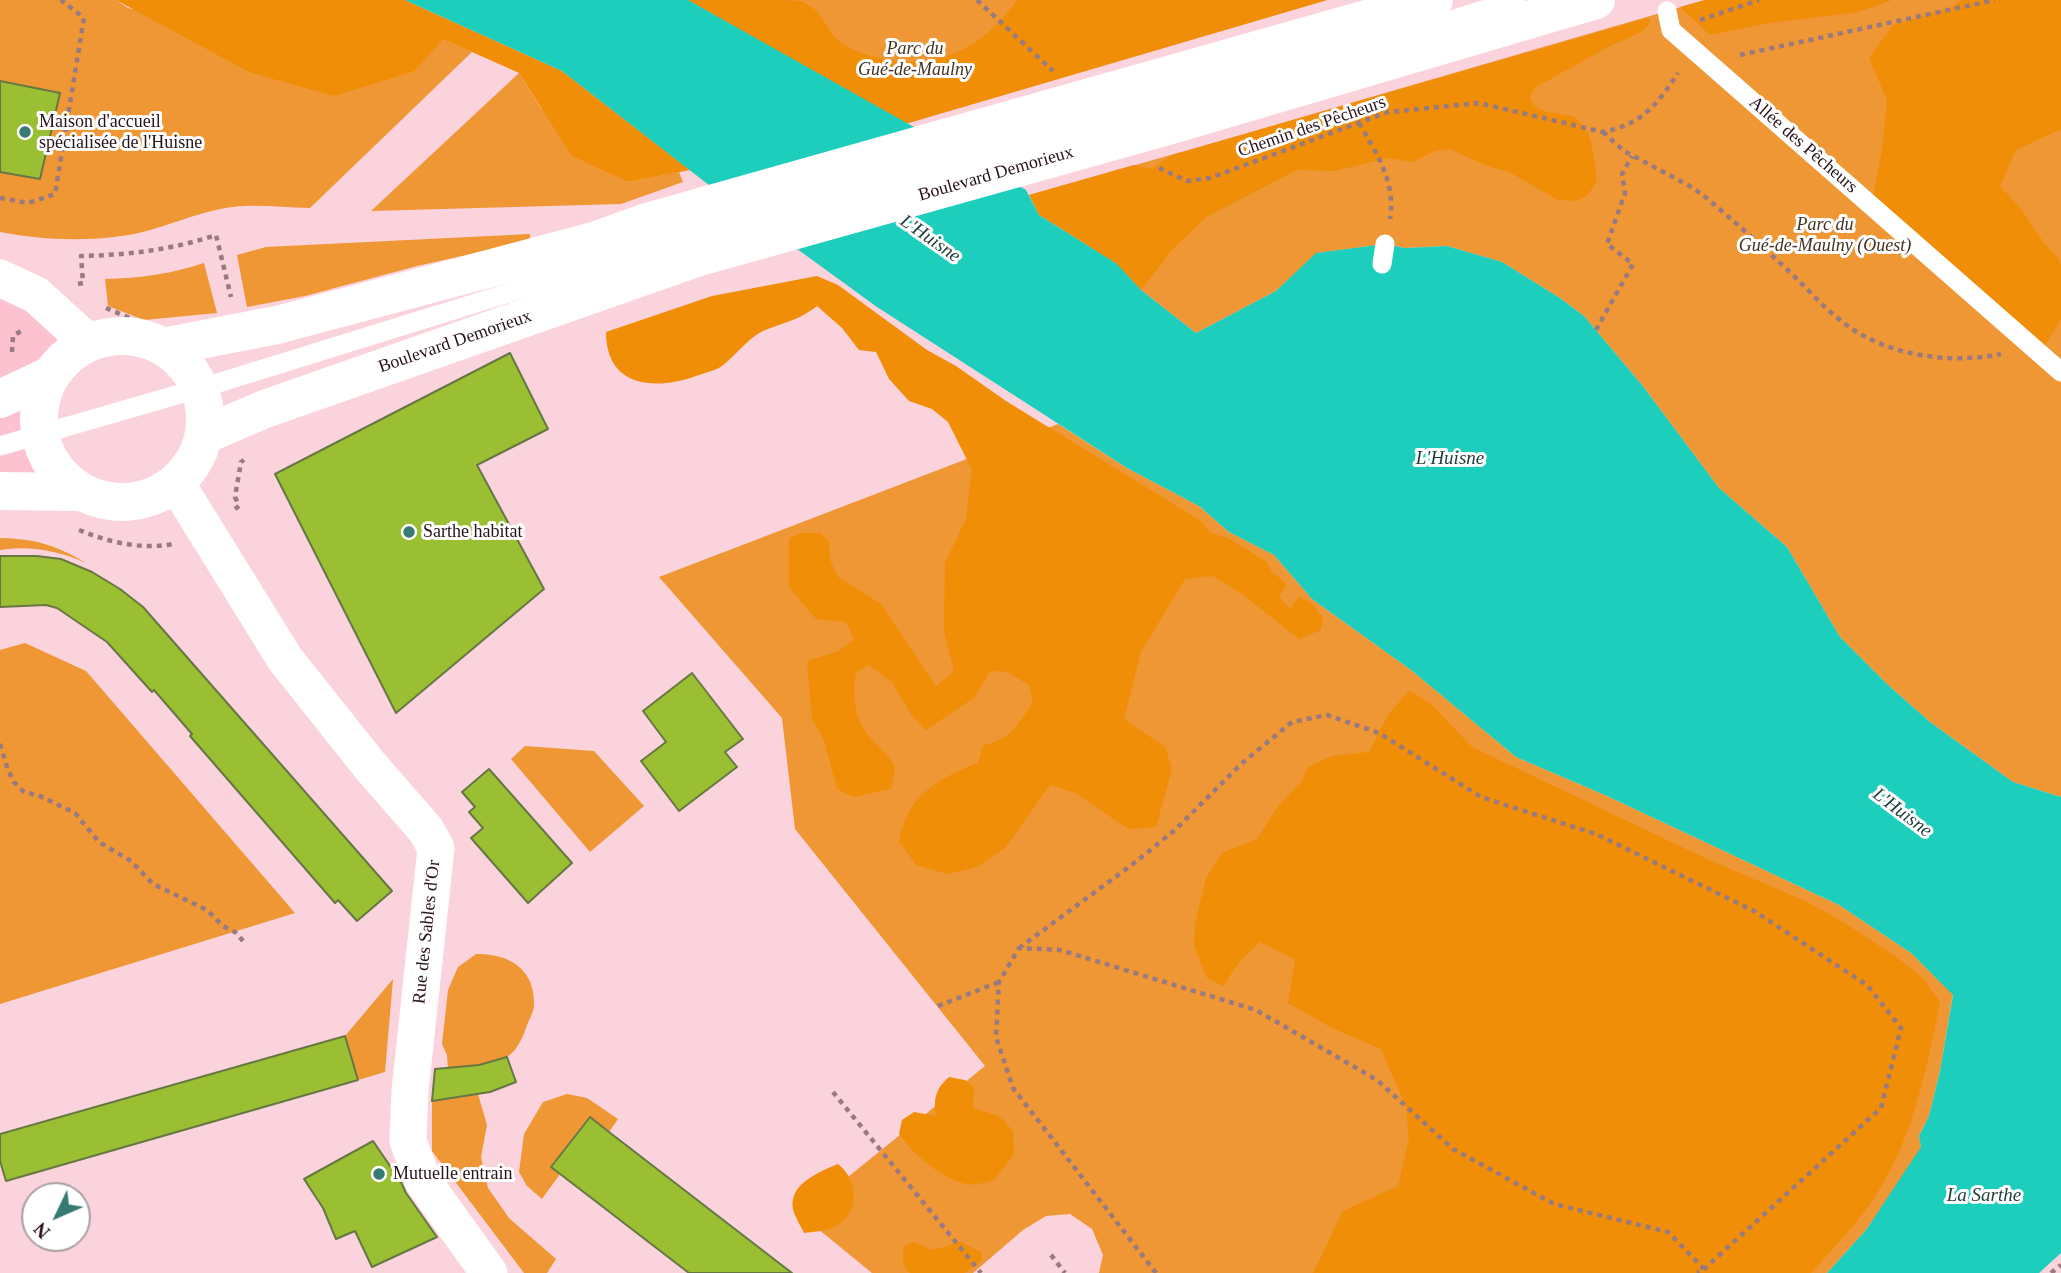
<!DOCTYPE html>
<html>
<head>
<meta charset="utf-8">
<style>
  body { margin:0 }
  #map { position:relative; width:2061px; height:1273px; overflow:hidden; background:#fbd3dc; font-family:Georgia,serif }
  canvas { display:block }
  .north { position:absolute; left:21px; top:1182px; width:70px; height:70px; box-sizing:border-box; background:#fff; border:2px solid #a9a0a3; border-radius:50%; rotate:226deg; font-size:19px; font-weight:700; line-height:28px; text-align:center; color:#281218 }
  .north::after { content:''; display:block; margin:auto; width:24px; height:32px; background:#357b71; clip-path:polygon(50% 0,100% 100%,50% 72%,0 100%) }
</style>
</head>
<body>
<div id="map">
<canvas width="2061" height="1273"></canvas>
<div class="north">N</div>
</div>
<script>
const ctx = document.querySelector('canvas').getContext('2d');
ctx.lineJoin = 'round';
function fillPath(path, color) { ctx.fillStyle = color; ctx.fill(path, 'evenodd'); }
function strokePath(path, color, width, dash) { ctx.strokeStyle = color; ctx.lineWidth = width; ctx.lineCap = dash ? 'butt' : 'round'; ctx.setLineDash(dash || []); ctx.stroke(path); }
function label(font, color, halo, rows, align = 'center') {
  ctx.font = font + ' Georgia,serif'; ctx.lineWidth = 6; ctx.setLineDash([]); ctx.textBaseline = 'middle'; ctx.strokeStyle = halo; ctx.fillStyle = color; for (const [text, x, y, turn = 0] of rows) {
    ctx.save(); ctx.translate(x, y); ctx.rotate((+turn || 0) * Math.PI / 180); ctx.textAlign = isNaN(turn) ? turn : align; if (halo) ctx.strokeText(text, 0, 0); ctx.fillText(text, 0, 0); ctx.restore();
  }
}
fillPath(new Path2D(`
  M 0,278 L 74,351 L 62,362 L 44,389 L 40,404 L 40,436 L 51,462 L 59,474 L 0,491 Z`), '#fdc2cf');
fillPath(new Path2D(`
  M 0,0 L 116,0 L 128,8 L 415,71 L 442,38 L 472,52 L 310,208 C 288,208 266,205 245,206 C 212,207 182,221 150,230 C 106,243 45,241 0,232 L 0,172 L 60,93 L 0,81 Z
  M 688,0 L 1327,0 L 905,124 Z
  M 1705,0 L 2061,0 L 2061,797 L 2013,782 L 1930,722 L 1887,684 L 1840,637 L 1787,547 L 1719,488 L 1642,385 L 1584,316 L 1560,298 L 1502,262 L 1447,246 L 1405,248 L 1385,244 L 1317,253 L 1276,291 L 1196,333 L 1141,290 L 1029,195 L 1199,147 Z
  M 519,73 L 541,108 L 629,182 L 679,172 L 683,182 L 621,204 L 371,211 Z
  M 530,234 L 530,241 L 417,266 L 305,296 L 247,307 L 237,255 L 266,247 Z
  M 204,263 L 217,313 L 144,320 L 108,306 L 105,279 C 140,278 171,274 204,263 Z
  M 1058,424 L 1127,468 L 1199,506 L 1229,532 L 1274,555 L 1312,599 L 1411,670 L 1516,757 L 1607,796 L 1839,905 L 1911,953 L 1953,994 L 1940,1071 L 1929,1116 L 1919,1136 L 1921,1147 L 1919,1153 L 1866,1230 L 1827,1273 L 1099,1273 L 1103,1255 L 1092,1229 L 1070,1214 L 1046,1216 L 1023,1230 L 973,1273 L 872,1273 L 801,1215 L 985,1066 L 795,829 L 782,718 L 659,577 Z
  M 0,538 C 36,539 56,545 86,563 C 60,551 29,545 0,550 Z
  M 25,643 L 86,671 L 295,913 L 0,1004 L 0,650 Z
  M 525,746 L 594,751 L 644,806 L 590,852 L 511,759 Z
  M 476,954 C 507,953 535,968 534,1004 C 534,1011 530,1018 527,1025 C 524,1035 517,1051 507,1057 C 494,1067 464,1066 448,1068 L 447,1055 L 442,1044 L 448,990 L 458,967 Z
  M 393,979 L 385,1072 L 358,1080 L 345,1036 Z
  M 478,1094 L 487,1125 L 481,1157 L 488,1188 L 509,1218 L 556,1259 L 547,1273 L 524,1273 L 432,1151 L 432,1101 Z
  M 567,1094 L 587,1098 L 618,1119 L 609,1132 L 589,1117 L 551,1166 L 560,1174 L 542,1199 L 527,1186 L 519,1172 L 524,1134 L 543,1102 Z`), '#ef9635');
fillPath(new Path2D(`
  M 116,0 L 405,0 L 562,71 L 690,170 L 629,182 L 572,156 L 519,73 L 443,39 L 415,71 L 334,96 L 249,72 Z
  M 688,0 C 715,0 742,0 768,0 C 778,0 791,0 800,1 C 825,10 823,28 840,42 C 853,52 869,56 885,59 C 942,70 984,46 1017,0 L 1327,0 L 905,124 Z
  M 1705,0 L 1892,0 L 1858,12 L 1769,23 L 1710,35 L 1680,7 Z
  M 1961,0 L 2061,0 L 2061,129 L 2016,150 L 2000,186 L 2021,209 L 2044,243 L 2058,258 L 2061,266 L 2061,319 L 2044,347 L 1871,205 L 1882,150 L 1887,100 L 1869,58 L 1893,25 L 1952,7 Z
  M 1648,18 L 1650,20 L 1648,26 L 1639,33 L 1610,46 L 1536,87 L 1530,96 C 1533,116 1560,112 1575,117 L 1588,133 L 1593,151 L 1597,180 L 1589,194 L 1577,201 L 1558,200 L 1509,172 L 1487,166 L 1450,149 L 1435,151 L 1412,162 L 1388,158 L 1334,171 L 1297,170 L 1206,217 L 1171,251 L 1141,290 L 1117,264 L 1039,215 L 1029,195 L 1134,165 L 1151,169 L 1172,155 Z
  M 817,276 L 838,285 L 927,350 L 956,366 L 1006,401 L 1201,521 L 1210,533 L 1228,538 L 1267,562 L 1272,572 L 1287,584 L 1279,597 L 1290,609 L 1299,596 L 1312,604 L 1323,618 L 1321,630 L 1299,639 L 1242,594 L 1213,576 L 1185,579 L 1141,652 L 1124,719 L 1165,747 L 1172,769 L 1156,827 L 1128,829 L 1076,793 L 1050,785 L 1005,848 L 977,867 L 948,874 L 916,865 L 899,841 C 907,796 938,778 978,763 L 983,745 C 1010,741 1019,723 1033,702 L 1029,685 L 1007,672 L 990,671 L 975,697 L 926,730 L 912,716 L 892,682 L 869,665 L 856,672 C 852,690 854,716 866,732 C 875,744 887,753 895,767 L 891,789 L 853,797 L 837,789 L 824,740 L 812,719 L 807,661 L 839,651 L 854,639 L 846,622 L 816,619 L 789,587 L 789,538 L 801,533 L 821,533 L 829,542 L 830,560 L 838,577 L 881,604 L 936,686 L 954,671 L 944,632 L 945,563 L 966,519 L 972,470 L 948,422 L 932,409 L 909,401 L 889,379 L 876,352 L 859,350 L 842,328 L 817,306 C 798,321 784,322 763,331 C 747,339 736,355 722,366 C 715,371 704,373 696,376 C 654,391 606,387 606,332 L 712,296 Z
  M 1409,691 L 1430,703 L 1472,747 L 1707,859 L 1803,900 L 1835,917 L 1895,956 L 1923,978 L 1940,1002 C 1926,1072 1912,1144 1870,1204 C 1853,1228 1831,1250 1811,1273 L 1313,1273 L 1343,1211 L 1398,1186 L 1409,1138 L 1406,1107 L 1381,1049 L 1332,1028 L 1288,1003 L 1295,960 L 1260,942 L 1239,962 L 1223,986 L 1207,978 L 1194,946 L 1195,923 L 1206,878 L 1222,853 L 1257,839 L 1279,805 L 1301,782 L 1308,767 L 1332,756 L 1369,752 L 1388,715 Z
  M 949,1077 L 965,1080 L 974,1087 L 973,1108 L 999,1116 L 1013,1131 L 1014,1154 L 994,1180 C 986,1182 974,1186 966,1184 C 941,1178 914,1155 899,1134 L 902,1120 L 914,1112 L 936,1116 C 933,1099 936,1088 949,1077 Z
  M 838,1164 C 860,1181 860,1216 832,1228 C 824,1231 813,1232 804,1233 C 801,1227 797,1220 794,1213 C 785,1185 819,1172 838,1164 Z
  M 913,1242 L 933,1250 L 960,1242 L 981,1252 L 982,1260 L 964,1273 L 910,1273 C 902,1264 901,1256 905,1246 Z`), '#f08e08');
fillPath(new Path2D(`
  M 405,0 L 688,0 L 1026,190 L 1039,215 L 1117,264 L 1141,290 L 1196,333 L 1276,291 L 1316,253 L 1385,244 L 1405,248 L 1447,246 L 1502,262 L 1560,298 L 1584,316 L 1642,385 L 1719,488 L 1787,547 L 1840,637 L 1887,684 L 1930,722 L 2013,782 L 2061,797 L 2061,1253 L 2039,1273 L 1827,1273 L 1866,1230 L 1921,1147 L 1919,1136 L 1929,1116 L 1940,1071 L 1953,995 L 1911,953 L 1839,905 L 1607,796 L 1516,757 L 1411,670 L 1312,599 L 1274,555 L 1229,532 L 1199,506 L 1127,468 L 877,307 L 705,182 L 562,71 Z`), '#1dcebc');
const building = new Path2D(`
  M 0,81 L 60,93 L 40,179 L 0,172 Z
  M 510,353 L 548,429 L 477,465 L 544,589 L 396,713 L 275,474 Z
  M 0,556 L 37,556 L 61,559 L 92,572 L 120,589 L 143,607 L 392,891 L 357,921 L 338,900 L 335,903 L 190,736 L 192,734 L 154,690 L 152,692 L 107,642 L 57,608 L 46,605 L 0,607 Z
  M 692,673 L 743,739 L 725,752 L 737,767 L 679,811 L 641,761 L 666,742 L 643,711 Z
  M 489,769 L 572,863 L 528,903 L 471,838 L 483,828 L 469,812 L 475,807 L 462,792 Z
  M 345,1036 L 358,1080 L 6,1181 L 0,1161 L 0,1134 Z
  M 507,1057 L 516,1082 L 490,1092 L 432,1101 L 435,1069 L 479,1065 Z
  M 590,1117 L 609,1132 L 792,1273 L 689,1273 L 551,1167 Z
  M 373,1141 L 401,1182 L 406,1193 L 437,1237 L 372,1267 L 355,1231 L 336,1239 L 323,1208 L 304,1179 Z`);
fillPath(building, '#9bbf33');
strokePath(building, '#677743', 2);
strokePath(new Path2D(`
  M 977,0 L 1053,71
  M 1700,20 L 1759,0
  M 1740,55 L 1995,0
  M 1359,123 C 1377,154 1396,182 1390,219
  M 1603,132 L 1624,151 L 1688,185 L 1703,195 C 1736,223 1768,251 1799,281 C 1819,301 1839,323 1864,336 C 1905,358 1957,363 2001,354
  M 1159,168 L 1187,181 L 1210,178 L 1388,112 L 1479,103 L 1603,132 C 1642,124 1657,105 1678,73
  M 0,198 L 28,203 L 55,194 L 84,18 L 61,0
  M 78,284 L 83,283 L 81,256 C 127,255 172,250 216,235 L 231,297
  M 106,308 L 137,321
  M 1596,330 L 1633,264 L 1607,244 L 1625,193 L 1622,174 L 1632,156
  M 12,352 L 13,336 L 21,331
  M 235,509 L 239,506 L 235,497 L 241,462 L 244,460
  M 79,530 C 109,542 140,550 173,544
  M 0,744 L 8,770 L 14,782 L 24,792 L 40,796 L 75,813 L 99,842 L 131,861 L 153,884 L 207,910 L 223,926 L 235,932 L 243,941
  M 1019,948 L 1133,864 L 1176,829 L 1241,764 L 1292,722 L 1327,715 L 1379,733 L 1481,797 L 1596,834 L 1754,911 L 1867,985 L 1901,1028 L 1881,1108 L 1704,1269
  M 938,1006 L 999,982
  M 833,1092 L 981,1273
  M 1051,1255 L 1065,1273
  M 1156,1273 L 1013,1088 L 996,1037 L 999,982 L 1019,948 L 1060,950 L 1256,1010 L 1377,1080 L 1453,1149 L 1554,1204 L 1668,1232 L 1704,1269 L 1697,1273
  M 2051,1273 L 2061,1265`), '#997a81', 4.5, [5, 5]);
strokePath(new Path2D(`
  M 1667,11 L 1671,30 L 2061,372
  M 1382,264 L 1385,244
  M 0,446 L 218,383 L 673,242 L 1393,38 L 1515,0`), '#fff', 19);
strokePath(new Path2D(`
  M 0,278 L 36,295 L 89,343
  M 176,483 L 285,659 L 371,767 L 426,830 L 436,848 L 410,1091 L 408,1141 L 423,1181 L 489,1273`), '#fff', 37);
strokePath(new Path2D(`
  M39 419a83 83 0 1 1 166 0a83 83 0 1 1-166 0Z
  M 163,347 L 277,325 L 597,240 L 647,222 L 1434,0
  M 0,399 L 51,375
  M 204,435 L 265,409 L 696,258 L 1175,124 L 1596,0
  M 0,491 L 81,492`), '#fff', 38);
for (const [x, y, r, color] of [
  [25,132,7,"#357b71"],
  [409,532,7,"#357b71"],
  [379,1174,7,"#357b71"]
]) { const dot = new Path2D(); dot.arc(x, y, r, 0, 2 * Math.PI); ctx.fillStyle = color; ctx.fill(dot); strokePath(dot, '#fff', 2.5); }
label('italic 18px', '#443120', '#fff', [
  ["Parc du",915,49],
  ["Gué-de-Maulny",915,70],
  ["Parc du",1825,225],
  ["Gué-de-Maulny (Ouest)",1825,246]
]);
label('18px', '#281218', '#fff', [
  ["Maison d'accueil",39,122],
  ["spécialisée de l'Huisne",39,143],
  ["Sarthe habitat",423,532],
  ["Mutuelle entrain",393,1174]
], 'left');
label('18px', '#281218', '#fff', [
  ["Chemin des Pêcheurs",1312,127,-19],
  ["Allée des Pêcheurs",1803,145,41],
  ["Boulevard Demorieux",996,174,-16],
  ["Boulevard Demorieux",455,342,-19],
  ["Rue des Sables d'Or",427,932,-84]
]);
label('italic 19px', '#1c3c37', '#fff', [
  ["L'Huisne",930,239,35],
  ["L'Huisne",1450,459],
  ["L'Huisne",1902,813,37],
  ["La Sarthe",1984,1196]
]);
</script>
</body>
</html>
